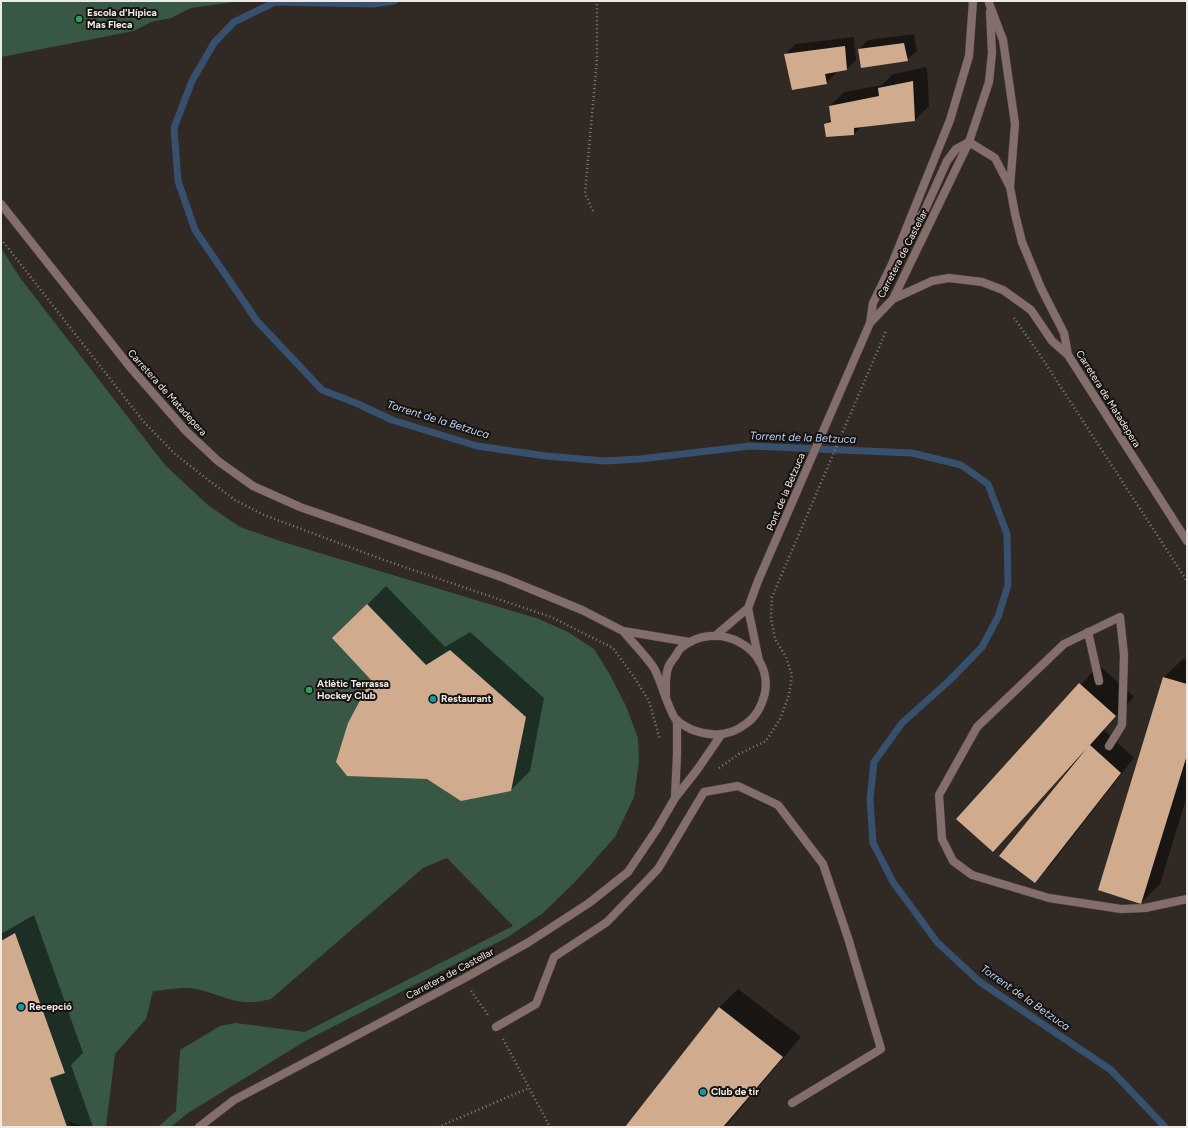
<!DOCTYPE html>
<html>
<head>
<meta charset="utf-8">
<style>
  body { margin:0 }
  #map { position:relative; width:1188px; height:1128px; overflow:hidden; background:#302924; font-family:Figtree,sans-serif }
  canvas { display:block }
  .frame { position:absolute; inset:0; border:2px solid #f0eae7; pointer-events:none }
</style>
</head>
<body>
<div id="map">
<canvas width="1188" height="1128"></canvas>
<div class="frame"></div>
</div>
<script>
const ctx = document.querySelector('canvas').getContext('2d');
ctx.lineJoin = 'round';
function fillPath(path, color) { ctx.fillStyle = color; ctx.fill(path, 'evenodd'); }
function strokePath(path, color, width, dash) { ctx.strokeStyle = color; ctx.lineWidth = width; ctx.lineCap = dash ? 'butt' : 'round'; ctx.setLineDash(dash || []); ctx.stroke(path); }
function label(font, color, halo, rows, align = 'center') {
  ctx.font = font + ' Figtree,sans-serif'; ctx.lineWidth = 4; ctx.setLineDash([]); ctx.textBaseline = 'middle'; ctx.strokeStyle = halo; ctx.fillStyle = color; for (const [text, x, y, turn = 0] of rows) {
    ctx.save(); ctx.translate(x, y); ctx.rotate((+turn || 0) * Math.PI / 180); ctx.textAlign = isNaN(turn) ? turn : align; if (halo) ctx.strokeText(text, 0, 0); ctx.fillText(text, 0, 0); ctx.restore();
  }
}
fillPath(new Path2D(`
  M 1,1 L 242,1 L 191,8 L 171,18 L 151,22 L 134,31 L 1,57 Z
  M 1,248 L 21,279 L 165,465 L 209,506 L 240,527 L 280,541 L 539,619 L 568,632 L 594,649 L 609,673 L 626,706 L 638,738 L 639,762 L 634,797 L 615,837 L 576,881 L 543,913 L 508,937 L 307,1040 L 188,1113 L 171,1127 L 158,1127 L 176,1111 L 180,1050 L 220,1026 L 236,1023 L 305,1032 L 513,926 L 447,858 L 423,868 L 271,999 C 237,1008 227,996 196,989 C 183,986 166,990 153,991 L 146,1019 L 115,1054 L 106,1127 L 84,1127 L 68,1121 L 70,1127 L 1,1127 Z`), '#385744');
fillPath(new Path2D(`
  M 914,34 L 917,51 L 907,60 L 859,49 L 868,40 Z
  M 854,37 L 856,60 L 847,69 L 836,72 L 836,73 L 826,83 L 786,54 L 795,44 Z
  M 927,67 L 929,106 L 915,120 L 862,127 L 854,134 L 825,125 L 832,118 L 830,106 L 844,92 L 882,85 L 893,74 Z
  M 386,586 L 445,647 L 470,632 L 544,698 L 530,771 L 511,790 L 373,680 L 334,638 Z
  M 1183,659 L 1187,660 L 1187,796 L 1160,884 L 1141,903 L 1164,677 Z
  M 1099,665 L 1134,697 L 1104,730 L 1134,758 L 1049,867 L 1034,881 L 1078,761 L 1077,760 L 993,851 L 958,819 Z
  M 34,915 L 83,1053 L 71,1065 L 93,1127 L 1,1127 L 1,934 Z
  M 738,989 L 801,1037 L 725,1127 L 626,1127 L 719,1008 Z`), '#0007');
strokePath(new Path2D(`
  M 394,1 L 372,4 L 275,2 L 234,22 L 214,43 L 192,81 L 174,128 L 178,181 L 195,230 L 257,321 L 322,390 L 356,403 L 392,420 L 477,446 L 546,456 L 605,461 L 640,459 L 750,446 L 912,453 L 961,465 L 988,484 L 1007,534 L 1008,585 L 998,617 L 982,647 L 950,680 L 902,723 L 874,762 L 870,799 L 873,843 L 893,882 L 937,942 L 980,982 L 1111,1070 L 1165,1127`), '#36506e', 7);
fillPath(new Path2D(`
  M 904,43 L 908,61 L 861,68 L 858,49 Z
  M 845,46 L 847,70 L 825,74 L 827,84 L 792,90 L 784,54 Z
  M 913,81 L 915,121 L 854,128 L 854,135 L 826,137 L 824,124 L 831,122 L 829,106 L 879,96 L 878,88 Z
  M 367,604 L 426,665 L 450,650 L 526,717 L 511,791 L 461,801 L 427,779 L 347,776 L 336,762 L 348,723 L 371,680 L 332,638 Z
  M 1163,677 L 1187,684 L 1187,755 L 1141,904 L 1098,890 Z
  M 1079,683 L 1116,716 L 1090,745 L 1121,773 L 1035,883 L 999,856 L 1087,748 L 993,852 L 956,819 Z
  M 15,933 L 65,1073 L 50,1078 L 67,1127 L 1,1127 L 1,941 Z
  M 719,1007 L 783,1057 L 723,1127 L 625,1127 Z`), '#d0ab8d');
const service = new Path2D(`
  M 1088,632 L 1099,681
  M 1109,746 L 1122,725 L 1124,655 L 1120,617 L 1064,644 L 977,727 L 939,795 L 942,839 L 953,861 L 972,875 L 1049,898 L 1121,909 L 1145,908 L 1187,899
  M 496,1027 L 536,1004 L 554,957 L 607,922 L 658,869 L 704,792 L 738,786 L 778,805 L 823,864 L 848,938 L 881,1049 L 792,1103`);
const tertiary = new Path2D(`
  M 989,3 L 1003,40 L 1015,124 L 1010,187 L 1015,214 L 1022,242 L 1041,288 L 1064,333 L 1068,355 L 1187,541
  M 969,142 L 995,158 L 1010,187
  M 1,204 L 130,367 L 186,431 L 218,461 L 253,486 L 300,507 L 504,578 L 582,610 L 623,631 L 689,642
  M 909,230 L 924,212 L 947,161 L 956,149 L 969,142
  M 893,299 L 932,281 L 949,278 L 982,282 L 1003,290 L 1031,310 L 1052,341 L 1068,355
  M 870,323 L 893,299 L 969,142 L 989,82 L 992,53 L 990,12
  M 623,631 C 633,643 645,655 654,668 C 661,680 669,713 677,721 C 682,724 688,728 693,730 C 712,737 731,736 747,723 C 757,716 762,705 765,693 C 773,647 716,618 681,648 C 678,650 677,655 674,658 C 672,661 669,664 668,668 C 665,677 666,686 666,695
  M 715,636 L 748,608
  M 759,661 L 748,608 L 758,581 L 870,323 L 873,303 L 892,264 L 950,120 L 969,56 L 973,1
  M 675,798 L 677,754 L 677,720
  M 199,1127 L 234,1100 L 463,979 L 529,942 L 589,903 L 628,872 L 657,829 L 675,798 L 697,770 L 721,735`);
strokePath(service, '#4b443f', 9);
strokePath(tertiary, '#4b443f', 9);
strokePath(new Path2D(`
  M 593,211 L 585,193 L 597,59 L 597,1
  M 1,239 L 143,421 L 175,454 L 207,479 L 235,500 L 264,515 L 384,560 L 551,617 L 613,648 L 634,677 L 649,701 L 660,740
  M 1014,318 L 1038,352 L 1187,581
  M 719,768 L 739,754 L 766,741 L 780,719 L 789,695 L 792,675 L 786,657 L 775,639 L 771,618 L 772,597 L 886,331
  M 471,991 L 488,1015
  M 503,1039 L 550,1127
  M 438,1127 L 529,1088`), '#857e7a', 2.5, [1, 3]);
strokePath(service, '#836e6b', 8);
strokePath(tertiary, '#836e6b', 8);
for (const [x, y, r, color] of [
  [79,19,4,"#2e9e5b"],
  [309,690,4,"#2e9e5b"],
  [433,699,4,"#0f9aa8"],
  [21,1007,4,"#0f9aa8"],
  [703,1092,4,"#0f9aa8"]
]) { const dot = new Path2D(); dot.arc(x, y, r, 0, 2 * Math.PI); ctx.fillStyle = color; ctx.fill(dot); strokePath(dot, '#161210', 1.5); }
label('bold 10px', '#f0eae7', '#161210', [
  ["Escola d'Hípica",87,13],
  ["Mas Fleca",87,25],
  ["Atlètic Terrassa",317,684],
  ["Hockey Club",317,696],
  ["Restaurant",441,699],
  ["Recepció",29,1007],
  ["Club de tir",711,1092]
], 'left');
label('10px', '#f0eae7', '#161210', [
  ["Carretera de Castellar",903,254,-63],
  ["Carretera de Matadepera",167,393,48],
  ["Carretera de Matadepera",1108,399,58],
  ["Pont de la Betzuca",786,492,-67],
  ["Carretera de Castellar",450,974,-28]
]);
label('italic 11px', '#bbd6f6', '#161210', [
  ["Torrent de la Betzuca",438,420,17],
  ["Torrent de la Betzuca",803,438,2],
  ["Torrent de la Betzuca",1025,998,35]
]);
</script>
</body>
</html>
